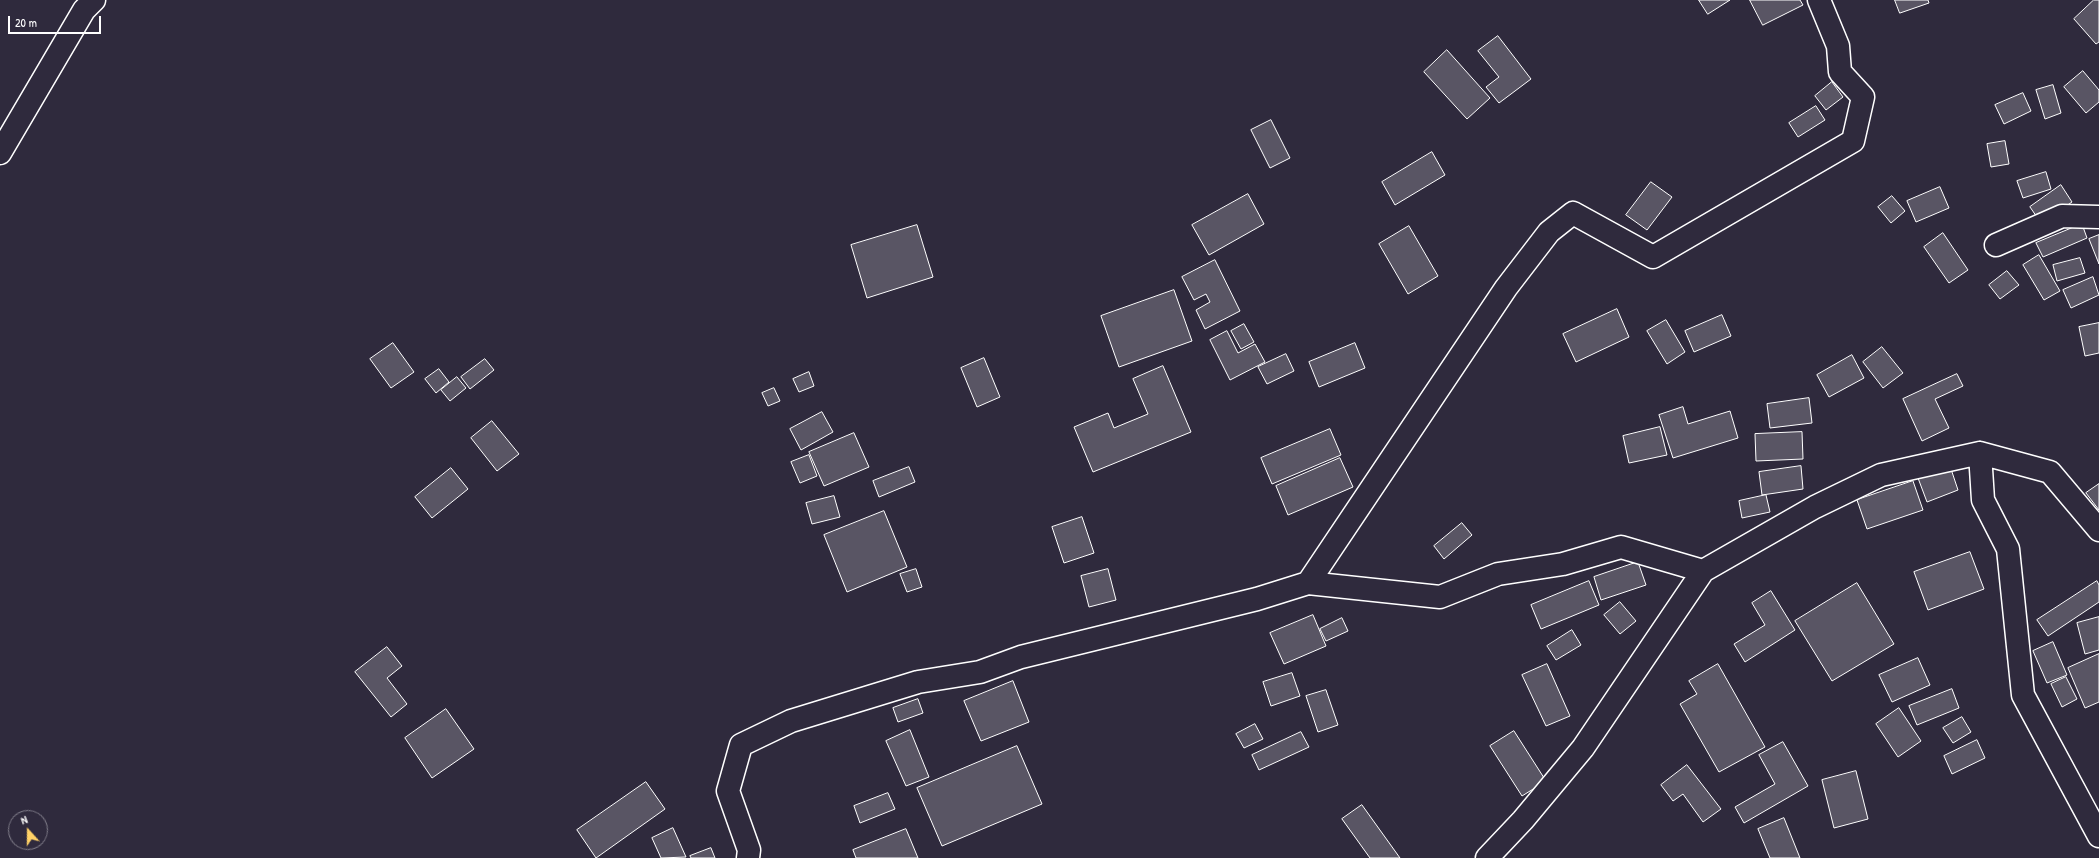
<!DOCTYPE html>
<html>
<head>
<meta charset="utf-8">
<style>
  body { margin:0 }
  #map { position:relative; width:2099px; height:858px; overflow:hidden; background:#2f2a3d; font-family:"Patrick Hand",sans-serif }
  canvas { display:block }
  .north { position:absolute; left:8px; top:810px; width:40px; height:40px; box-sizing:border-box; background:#2f2a3d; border:1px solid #827f8b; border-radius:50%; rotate:339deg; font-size:11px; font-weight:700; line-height:16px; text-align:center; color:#fff }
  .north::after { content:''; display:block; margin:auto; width:14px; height:18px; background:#ffd166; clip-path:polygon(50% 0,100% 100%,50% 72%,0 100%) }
  .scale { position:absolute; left:8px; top:16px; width:93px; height:18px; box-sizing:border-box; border:2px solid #fff; border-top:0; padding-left:5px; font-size:12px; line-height:14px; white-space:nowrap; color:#fff; -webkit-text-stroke:3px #2f2a3d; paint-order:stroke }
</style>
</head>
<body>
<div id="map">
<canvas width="2099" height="858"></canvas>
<div class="north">N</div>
<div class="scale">20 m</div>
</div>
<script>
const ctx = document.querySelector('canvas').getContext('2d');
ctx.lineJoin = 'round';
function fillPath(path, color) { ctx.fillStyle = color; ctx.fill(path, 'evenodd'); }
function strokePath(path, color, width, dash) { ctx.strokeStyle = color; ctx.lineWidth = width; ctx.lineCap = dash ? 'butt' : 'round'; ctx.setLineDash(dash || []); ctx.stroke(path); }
const building = new Path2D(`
  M 1699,0 L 1730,0 L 1708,14 Z
  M 1750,0 L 1800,0 L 1803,5 L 1763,25 Z
  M 1895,0 L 1928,0 L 1929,3 L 1900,13 Z
  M 2094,0 L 2099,0 L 2099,42 L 2096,44 L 2074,19 Z
  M 1498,36 L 1531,79 L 1499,103 L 1486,87 L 1499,77 L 1478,51 Z
  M 1447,50 L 1490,98 L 1467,119 L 1424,72 Z
  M 2083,71 L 2099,90 L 2099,102 L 2086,113 L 2064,87 Z
  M 1832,82 L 1843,97 L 1826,110 L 1815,96 Z
  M 2053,85 L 2061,113 L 2045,119 L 2036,90 Z
  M 2023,93 L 2031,111 L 2004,124 L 1995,105 Z
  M 1816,106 L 1825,120 L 1798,137 L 1789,123 Z
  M 1271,120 L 1290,158 L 1270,168 L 1251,130 Z
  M 2005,141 L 2009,164 L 1991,167 L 1987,144 Z
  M 1432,152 L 1445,175 L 1395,205 L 1382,182 Z
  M 2046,172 L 2051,189 L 2023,198 L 2017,181 Z
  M 1651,182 L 1672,197 L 1647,230 L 1626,215 Z
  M 2061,185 L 2072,202 L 2041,223 L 2030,207 Z
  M 1940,187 L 1949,208 L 1916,222 L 1907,201 Z
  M 1248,194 L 1264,224 L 1209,255 L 1192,225 Z
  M 1892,196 L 1905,211 L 1891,223 L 1878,207 Z
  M 2082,224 L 2087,238 L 2043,257 L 2036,243 Z
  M 917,225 L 933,277 L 867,298 L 851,245 Z
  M 1409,226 L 1438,276 L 1408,294 L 1379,244 Z
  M 1943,233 L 1968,270 L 1949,283 L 1924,247 Z
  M 2099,235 L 2099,264 L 2089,239 Z
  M 2039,255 L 2060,291 L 2044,300 L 2023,265 Z
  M 2080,258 L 2085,273 L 2057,281 L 2053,265 Z
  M 1215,260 L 1240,311 L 1205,329 L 1196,310 L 1210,302 L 1206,294 L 1194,300 L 1182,277 Z
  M 2007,271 L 2019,285 L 2000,299 L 1989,285 Z
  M 2093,277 L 2099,295 L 2071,308 L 2063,290 Z
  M 1174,290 L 1192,341 L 1119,367 L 1101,316 Z
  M 1617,309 L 1629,337 L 1576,362 L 1563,334 Z
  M 1722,315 L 1731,336 L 1694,352 L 1685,331 Z
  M 1666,320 L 1685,352 L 1667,364 L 1647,331 Z
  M 2099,323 L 2099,353 L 2085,356 L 2079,327 Z
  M 1244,324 L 1254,342 L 1241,349 L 1231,331 Z
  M 1227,331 L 1238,353 L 1255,344 L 1265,362 L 1230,380 L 1210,340 Z
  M 393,343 L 414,372 L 391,388 L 370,359 Z
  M 1355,343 L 1365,368 L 1319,387 L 1309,362 Z
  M 1882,347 L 1903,373 L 1883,388 L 1863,362 Z
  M 1286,354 L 1294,371 L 1267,384 L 1258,367 Z
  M 1852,355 L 1864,378 L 1829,397 L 1817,375 Z
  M 984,358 L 1000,397 L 977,407 L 961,368 Z
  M 485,359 L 494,370 L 470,389 L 461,377 Z
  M 1163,366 L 1191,432 L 1093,472 L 1074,427 L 1108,413 L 1114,428 L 1148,414 L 1133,379 Z
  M 439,369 L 449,382 L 436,393 L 425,379 Z
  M 809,372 L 814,386 L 799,392 L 793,379 Z
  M 1957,374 L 1963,386 L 1935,399 L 1949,428 L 1922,441 L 1903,399 Z
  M 457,377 L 466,388 L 450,401 L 441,390 Z
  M 774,388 L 780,401 L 768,406 L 762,393 Z
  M 1809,398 L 1812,423 L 1770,428 L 1767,404 Z
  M 1683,407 L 1688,424 L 1730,411 L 1738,438 L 1673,458 L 1659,415 Z
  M 822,412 L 833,432 L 801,450 L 790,429 Z
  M 492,421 L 519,454 L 497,471 L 471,438 Z
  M 1660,427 L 1667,455 L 1629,463 L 1623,436 Z
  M 1330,429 L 1341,455 L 1272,484 L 1261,458 Z
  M 1802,432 L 1803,459 L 1756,461 L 1755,434 Z
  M 854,433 L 869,467 L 824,486 L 809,452 Z
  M 809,455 L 817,476 L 800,483 L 791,462 Z
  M 1340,458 L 1353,487 L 1288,515 L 1276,486 Z
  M 1801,466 L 1803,489 L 1762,495 L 1759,472 Z
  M 1950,466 L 1958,490 L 1927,502 L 1918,478 Z
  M 909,467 L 915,482 L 879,497 L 873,481 Z
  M 451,468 L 468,489 L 432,518 L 415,497 Z
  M 1913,481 L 1923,510 L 1867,529 L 1857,500 Z
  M 2099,484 L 2099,510 L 2086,493 Z
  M 1766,495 L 1770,512 L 1742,518 L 1739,501 Z
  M 834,496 L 840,517 L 812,524 L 806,503 Z
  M 884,511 L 907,567 L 847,592 L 824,535 Z
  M 1082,517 L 1094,553 L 1064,563 L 1052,527 Z
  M 1462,523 L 1472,535 L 1444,559 L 1434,546 Z
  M 1970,552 L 1984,589 L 1928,610 L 1914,572 Z
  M 1638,562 L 1646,585 L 1601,600 L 1594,577 Z
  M 916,569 L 922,587 L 907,592 L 900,574 Z
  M 1108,569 L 1116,600 L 1089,607 L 1081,576 Z
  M 1589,581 L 1599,605 L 1541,629 L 1531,605 Z
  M 2097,581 L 2099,585 L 2099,602 L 2048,636 L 2037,620 Z
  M 1857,583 L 1894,644 L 1832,681 L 1795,621 Z
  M 1771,591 L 1795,630 L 1745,662 L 1734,644 L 1765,625 L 1752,603 Z
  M 1620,602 L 1636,621 L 1620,634 L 1604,615 Z
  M 1313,615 L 1326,646 L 1284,664 L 1270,633 Z
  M 2099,617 L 2099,650 L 2085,654 L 2077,623 Z
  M 1342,618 L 1348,631 L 1326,641 L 1320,629 Z
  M 1572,630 L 1581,645 L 1556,660 L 1547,646 Z
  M 2053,642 L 2067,675 L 2047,683 L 2033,651 Z
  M 387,647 L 402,666 L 387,678 L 407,704 L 391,717 L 355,672 Z
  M 2099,654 L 2099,702 L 2085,708 L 2068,668 Z
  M 1918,658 L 1930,685 L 1892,702 L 1879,675 Z
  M 1547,664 L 1570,716 L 1546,726 L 1522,675 Z
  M 1718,664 L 1765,747 L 1719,772 L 1680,704 L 1697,694 L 1689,681 Z
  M 1292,673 L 1300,696 L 1271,706 L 1263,682 Z
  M 2066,677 L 2077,699 L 2062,707 L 2051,684 Z
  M 1013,681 L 1029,722 L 981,741 L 964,701 Z
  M 1952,689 L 1959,708 L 1917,725 L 1909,706 Z
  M 1326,690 L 1338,725 L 1318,732 L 1306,696 Z
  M 918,699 L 923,713 L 898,722 L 893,708 Z
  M 1899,708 L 1921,741 L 1898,757 L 1876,724 Z
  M 446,709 L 474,749 L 432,778 L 405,738 Z
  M 1962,717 L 1971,732 L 1953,743 L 1943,728 Z
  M 1255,724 L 1263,739 L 1244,748 L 1236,734 Z
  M 910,730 L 929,777 L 906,786 L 886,741 Z
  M 1514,731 L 1546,781 L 1522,796 L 1490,746 Z
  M 1301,732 L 1309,747 L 1259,770 L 1252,755 Z
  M 1977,740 L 1985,758 L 1952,774 L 1944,756 Z
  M 1783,742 L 1808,786 L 1744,823 L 1735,807 L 1775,784 L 1759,755 Z
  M 1017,746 L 1042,804 L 942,846 L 917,788 Z
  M 1687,765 L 1721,809 L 1703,822 L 1683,794 L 1673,801 L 1661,785 Z
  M 1856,771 L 1868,819 L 1834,828 L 1822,780 Z
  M 646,782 L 665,809 L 596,858 L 577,830 Z
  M 888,793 L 895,809 L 860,823 L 854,806 Z
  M 1362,805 L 1400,858 L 1370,858 L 1342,819 Z
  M 1784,818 L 1800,858 L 1770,858 L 1758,829 Z
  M 673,828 L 686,857 L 661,858 L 652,838 Z
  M 906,829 L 918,858 L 856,858 L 853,850 Z
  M 711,848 L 715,858 L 691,858 L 690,856 Z`);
fillPath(building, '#595564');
strokePath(building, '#fff', 1);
const street = new Path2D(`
  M 0,153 L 84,10 L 94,0
  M 1996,245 L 2062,216 L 2099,217
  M 1980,453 L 2050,472 L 2099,530
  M 1703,571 L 1815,507 L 1881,475 L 1980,453 L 1983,500 L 2008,549 L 2023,695 L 2099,836
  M 748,858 L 749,850 L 728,791 L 741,745 L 791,721 L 918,682 L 980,672 L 1021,657 L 1257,599 L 1308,583
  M 1487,858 L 1523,820 L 1583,748 L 1703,571 L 1621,547 L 1563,564 L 1498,574 L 1440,597 L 1308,583 L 1506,288 L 1549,232 L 1573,213 L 1653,257 L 1853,141 L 1863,97 L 1840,72 L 1838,46 L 1819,0`);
strokePath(street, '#fff', 25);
strokePath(street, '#2f2a3d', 22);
</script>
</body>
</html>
